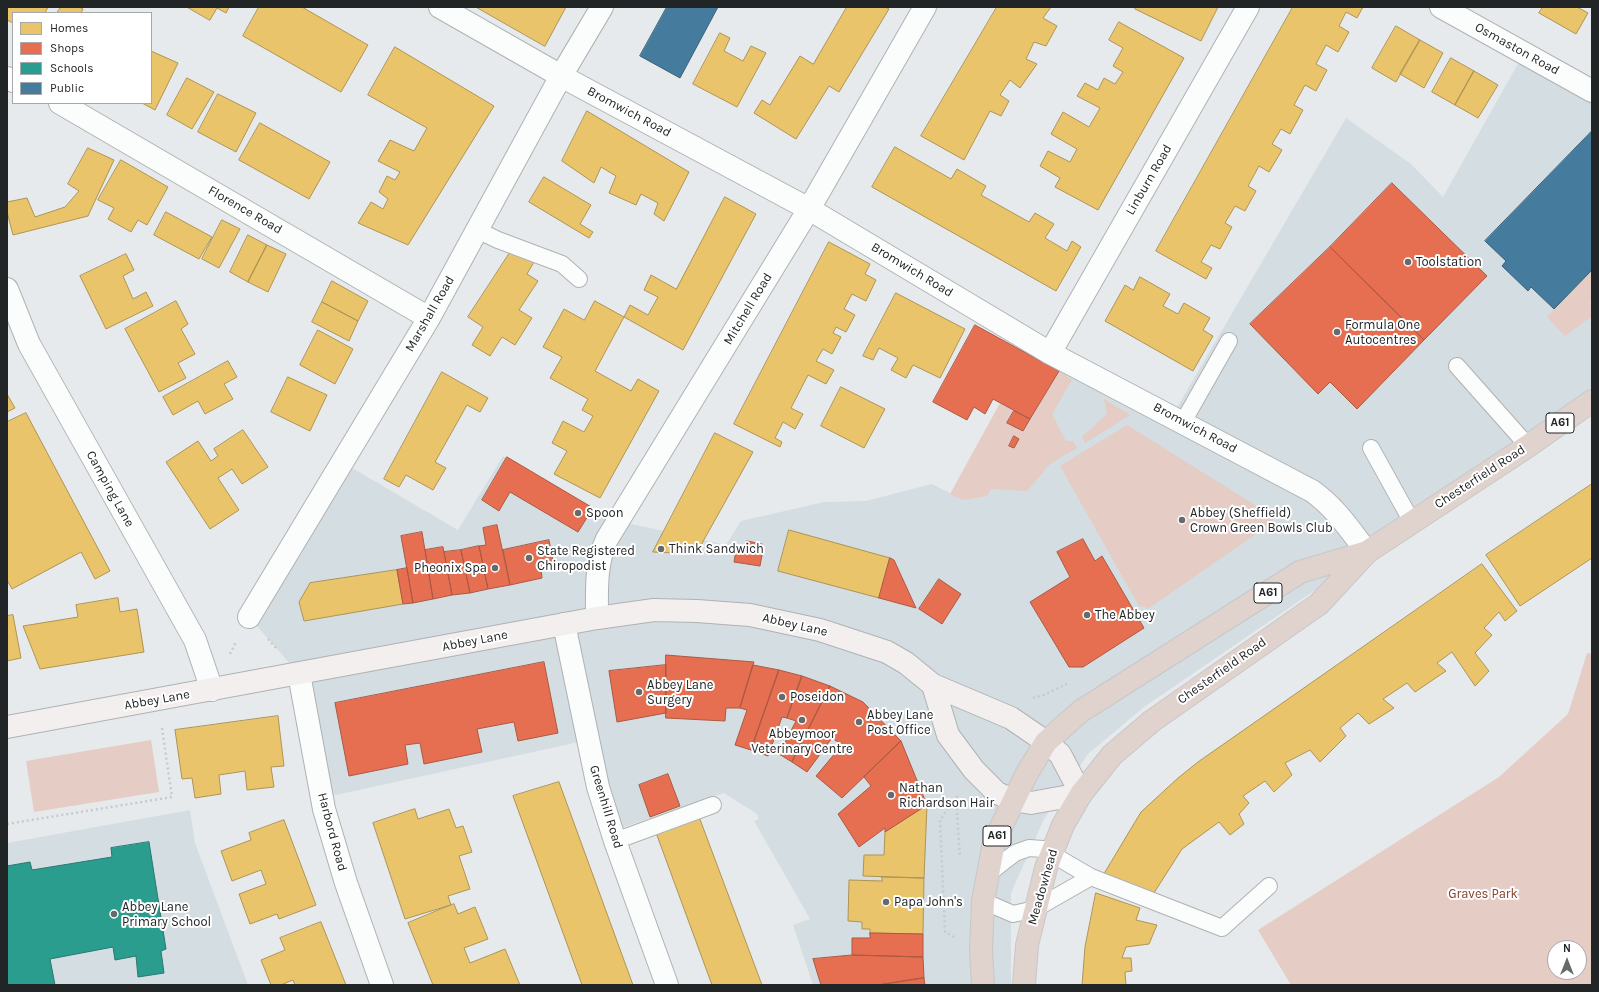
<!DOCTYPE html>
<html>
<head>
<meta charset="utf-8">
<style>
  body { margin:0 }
  #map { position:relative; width:1599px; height:992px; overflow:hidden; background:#e7eaec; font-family:Karla,sans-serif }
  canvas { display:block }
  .frame { position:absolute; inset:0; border:8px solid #222526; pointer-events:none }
  .legend { position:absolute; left:12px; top:12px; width:140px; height:92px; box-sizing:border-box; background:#fff; border:1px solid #a7a8a8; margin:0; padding:5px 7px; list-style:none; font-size:12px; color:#222526 }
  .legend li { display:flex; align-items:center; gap:8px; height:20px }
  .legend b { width:20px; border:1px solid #a7a8a8 }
  .north { position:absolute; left:1547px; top:940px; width:40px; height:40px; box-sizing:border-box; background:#fff; border:1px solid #a7a8a8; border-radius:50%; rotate:0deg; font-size:11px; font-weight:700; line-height:16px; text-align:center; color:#222526 }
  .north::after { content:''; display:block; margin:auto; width:14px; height:18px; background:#676a6b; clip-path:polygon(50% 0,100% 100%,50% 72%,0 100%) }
</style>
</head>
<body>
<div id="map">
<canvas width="1599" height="992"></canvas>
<div class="frame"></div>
<ul class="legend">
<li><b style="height:11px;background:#e9c46a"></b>Homes</li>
<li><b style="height:11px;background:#e76f51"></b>Shops</li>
<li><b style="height:11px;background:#2a9d8f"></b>Schools</li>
<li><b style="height:11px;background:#457b9d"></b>Public</li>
</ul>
<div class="north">N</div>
</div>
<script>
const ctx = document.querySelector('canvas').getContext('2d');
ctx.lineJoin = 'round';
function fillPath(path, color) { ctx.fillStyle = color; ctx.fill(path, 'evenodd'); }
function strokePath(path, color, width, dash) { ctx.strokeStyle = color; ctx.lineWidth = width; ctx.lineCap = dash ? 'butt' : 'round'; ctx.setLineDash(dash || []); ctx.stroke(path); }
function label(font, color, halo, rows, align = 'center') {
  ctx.font = font + ' Karla,sans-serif'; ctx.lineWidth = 4; ctx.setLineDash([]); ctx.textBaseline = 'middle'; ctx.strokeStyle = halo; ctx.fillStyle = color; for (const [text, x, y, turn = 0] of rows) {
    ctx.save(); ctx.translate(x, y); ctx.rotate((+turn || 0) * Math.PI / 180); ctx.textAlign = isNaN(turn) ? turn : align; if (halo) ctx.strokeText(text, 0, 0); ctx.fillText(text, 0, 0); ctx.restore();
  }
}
fillPath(new Path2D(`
  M 1524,53 L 1592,91 L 1592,401 L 1144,707 L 1088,754 L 1044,819 L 1011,893 L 1011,985 L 813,985 L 793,925 L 810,919 L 754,821 L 759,819 L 757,814 L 724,793 L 612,831 L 588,740 L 322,798 L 299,674 L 249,617 L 342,462 L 458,530 L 503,456 L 618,521 L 726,545 L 741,521 L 824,502 L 866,501 L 932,484 L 963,500 L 1030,419 L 1059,371 L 1056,355 L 1172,416 L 1346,118 L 1411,164 L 1443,197 Z
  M 190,810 L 195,843 L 248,985 L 7,985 L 7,843 Z`), '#d4dde2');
fillPath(new Path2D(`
  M 1592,270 L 1592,301 L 1589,303 L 1592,306 L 1592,316 L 1565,336 L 1547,317 Z
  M 1059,371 L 1072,380 L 1052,414 L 1066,441 L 1073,441 L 1077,448 L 1050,464 L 1027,491 L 991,489 L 987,496 L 963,500 L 950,494 L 1000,403 L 1030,419 Z
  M 1104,399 L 1130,415 L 1085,443 L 1082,437 L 1107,414 Z
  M 1127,425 L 1274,517 L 1272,523 L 1149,608 L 1139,606 L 1060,466 Z
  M 1587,653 L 1592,654 L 1592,985 L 1291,985 L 1258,930 L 1499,777 L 1568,714 ZM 1555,948 L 1579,948 L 1579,972 L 1555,972 Z
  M 151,740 L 159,792 L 34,812 L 26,761 Z`), '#e5ccc4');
const homes = new Path2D(`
  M 7,7 L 48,7 L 45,13 L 13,13 L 13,23 L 7,20 Z
  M 61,7 L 79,7 L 83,9 L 81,13 L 57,13 Z
  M 187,7 L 229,7 L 226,13 L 217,8 L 210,20 Z
  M 259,7 L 302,7 L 368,45 L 341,92 L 243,36 Z
  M 476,7 L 566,7 L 545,46 Z
  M 847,7 L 885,7 L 889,9 L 839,92 L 829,86 L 796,139 L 754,113 L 762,100 L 770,105 L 800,56 L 813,64 Z
  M 997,7 L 1051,7 L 1043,18 L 1057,26 L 1046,46 L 1034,42 L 1026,59 L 1037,64 L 1020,88 L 1010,80 L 1000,95 L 1009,101 L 1001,116 L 990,111 L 964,160 L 921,136 Z
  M 1136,7 L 1218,7 L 1201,41 L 1135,9 Z
  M 1293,7 L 1363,7 L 1357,18 L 1346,12 L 1339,26 L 1349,32 L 1338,52 L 1326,45 L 1316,64 L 1327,70 L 1316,91 L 1305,85 L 1294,105 L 1303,110 L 1290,134 L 1281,129 L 1272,144 L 1282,150 L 1269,172 L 1259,166 L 1248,186 L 1256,191 L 1245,211 L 1235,206 L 1225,223 L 1232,227 L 1220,249 L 1211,245 L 1201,262 L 1212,268 L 1206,279 L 1156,251 Z
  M 1543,7 L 1577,7 L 1588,13 L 1576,34 L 1539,13 Z
  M 1119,22 L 1184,58 L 1098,210 L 1055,187 L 1060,178 L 1040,166 L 1048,151 L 1070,162 L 1077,149 L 1051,134 L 1063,112 L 1089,127 L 1100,108 L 1077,96 L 1085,83 L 1098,90 L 1104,78 L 1115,84 L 1123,72 L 1113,66 L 1123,48 L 1109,40 Z
  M 1396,26 L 1420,40 L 1396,82 L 1372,68 Z
  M 720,33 L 730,38 L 724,51 L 743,61 L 751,46 L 766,53 L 737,107 L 693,84 Z
  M 1420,40 L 1443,53 L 1424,88 L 1400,74 Z
  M 395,47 L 494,106 L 408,245 L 358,223 L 371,202 L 383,209 L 388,199 L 379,192 L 387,176 L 395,180 L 400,172 L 378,161 L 390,140 L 414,151 L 427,128 L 368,95 Z
  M 151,51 L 178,63 L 155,110 L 142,103 L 151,103 Z
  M 1451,58 L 1474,71 L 1455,105 L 1432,92 Z
  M 1474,71 L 1498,85 L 1478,118 L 1455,105 Z
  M 187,78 L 214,92 L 192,129 L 167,115 Z
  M 218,94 L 256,113 L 236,152 L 198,132 Z
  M 587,111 L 689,172 L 664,221 L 654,214 L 658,203 L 641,194 L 636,205 L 609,193 L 616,176 L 601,167 L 594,183 L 562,161 Z
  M 260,123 L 330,162 L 309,199 L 239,160 Z
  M 895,147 L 951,179 L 957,169 L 986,186 L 981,195 L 1029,222 L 1035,213 L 1054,224 L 1045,238 L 1067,251 L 1072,241 L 1081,247 L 1056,291 L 872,187 Z
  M 88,148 L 114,160 L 88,216 L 13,235 L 7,212 L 7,202 L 27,198 L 35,217 L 65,207 L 79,191 L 68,184 Z
  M 121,160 L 168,187 L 147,225 L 138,220 L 131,232 L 108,219 L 114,208 L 98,200 Z
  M 544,177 L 591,205 L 580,224 L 593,232 L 589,238 L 529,202 Z
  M 725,197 L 756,214 L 683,350 L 624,317 L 630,305 L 648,315 L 658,297 L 644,290 L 651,275 L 676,289 Z
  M 166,212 L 212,237 L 199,259 L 154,235 Z
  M 222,220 L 240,229 L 219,268 L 202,259 Z
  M 248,235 L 267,245 L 248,282 L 230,272 Z
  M 829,242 L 870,264 L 865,274 L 876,280 L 866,301 L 852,294 L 844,309 L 855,315 L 846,332 L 836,327 L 833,333 L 841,337 L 832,354 L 823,349 L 816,361 L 834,370 L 826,384 L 808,375 L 791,408 L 803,414 L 795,429 L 783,422 L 775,438 L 782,442 L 780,447 L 734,424 Z
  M 267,245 L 286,254 L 268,292 L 248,282 Z
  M 513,248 L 534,262 L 527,274 L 538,281 L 519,310 L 532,318 L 515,345 L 502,337 L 490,356 L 472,345 L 483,327 L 468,317 Z
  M 126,254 L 134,270 L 123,276 L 133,299 L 146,292 L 153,306 L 106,329 L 80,276 Z
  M 1140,277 L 1170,294 L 1163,306 L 1178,314 L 1184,303 L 1210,318 L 1203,330 L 1213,336 L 1193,371 L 1105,321 L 1125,285 L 1133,290 Z
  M 332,281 L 368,301 L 358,321 L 322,302 Z
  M 896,293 L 965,329 L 940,378 L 913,365 L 906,378 L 891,370 L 898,358 L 879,348 L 873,360 L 863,356 Z
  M 176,301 L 188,324 L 181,329 L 195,354 L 178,363 L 186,378 L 159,392 L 125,329 Z
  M 595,301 L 624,317 L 595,371 L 631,391 L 638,379 L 659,391 L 600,498 L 554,474 L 567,451 L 552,443 L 563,421 L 584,432 L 593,416 L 582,410 L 588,399 L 550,378 L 562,357 L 543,347 L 564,309 L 584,320 Z
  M 322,302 L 358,321 L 349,341 L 312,322 Z
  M 318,330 L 353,349 L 335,384 L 300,365 Z
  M 228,361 L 237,377 L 224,384 L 233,399 L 205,414 L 198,401 L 173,415 L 163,397 Z
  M 442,372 L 488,398 L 480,412 L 467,405 L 435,462 L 446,468 L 433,490 L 406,475 L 399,487 L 384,479 Z
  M 288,377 L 327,395 L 310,431 L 271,412 Z
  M 841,387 L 885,409 L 864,448 L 821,426 Z
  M 7,394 L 15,408 L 7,412 Z
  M 26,413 L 110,571 L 95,579 L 81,552 L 12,589 L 7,580 L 7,422 Z
  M 243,430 L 268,467 L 242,484 L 232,469 L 218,478 L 239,510 L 210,529 L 166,462 L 198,441 L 211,461 L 218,456 L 214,449 Z
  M 715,433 L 753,452 L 696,554 L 653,552 Z
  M 1592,484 L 1592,558 L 1520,606 L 1486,555 Z
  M 789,530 L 890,558 L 879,598 L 778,571 Z
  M 1482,564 L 1517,611 L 1505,621 L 1499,612 L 1484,628 L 1492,635 L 1475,653 L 1489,671 L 1475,686 L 1452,652 L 1437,663 L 1446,671 L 1415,692 L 1407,683 L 1383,699 L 1394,708 L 1369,724 L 1358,713 L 1340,728 L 1346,736 L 1320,762 L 1310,750 L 1285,763 L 1292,775 L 1274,792 L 1265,781 L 1243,796 L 1249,803 L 1239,814 L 1244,824 L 1230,835 L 1219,822 L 1182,849 L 1152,896 L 1102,877 L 1141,812 L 1178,778 L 1198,762 Z
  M 397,570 L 403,604 L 304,621 L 299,602 L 310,583 Z
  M 118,598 L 120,612 L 137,609 L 144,652 L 40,669 L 23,626 L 78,617 L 76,605 Z
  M 13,615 L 21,658 L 7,661 L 7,616 Z
  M 278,716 L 284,766 L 271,767 L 274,787 L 247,790 L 245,771 L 219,775 L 221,794 L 195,798 L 192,778 L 182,779 L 175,730 Z
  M 559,782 L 633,985 L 582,985 L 513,796 Z
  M 927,805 L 924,878 L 863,876 L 864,855 L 884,855 L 885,832 Z
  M 415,809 L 418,819 L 449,809 L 456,828 L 463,826 L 472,852 L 459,856 L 470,889 L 448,896 L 451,905 L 405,919 L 373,823 Z
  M 698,814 L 762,985 L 712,985 L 655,830 Z
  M 284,820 L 316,905 L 279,919 L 277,914 L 250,924 L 239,894 L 266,884 L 261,870 L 232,881 L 221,851 L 251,840 L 249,833 Z
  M 882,877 L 924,878 L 923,934 L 870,933 L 870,929 L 862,929 L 862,922 L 848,921 L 849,880 L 882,881 Z
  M 1096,893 L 1140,908 L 1136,920 L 1157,925 L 1149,944 L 1126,947 L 1122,958 L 1131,958 L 1132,971 L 1125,972 L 1126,985 L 1082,985 L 1085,947 Z
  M 454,904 L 458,914 L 475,907 L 488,939 L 464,948 L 470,963 L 505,949 L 520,985 L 433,985 L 408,923 Z
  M 321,922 L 346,985 L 295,985 L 293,980 L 281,985 L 271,985 L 261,960 L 285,950 L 280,938 Z`);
fillPath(homes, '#e9c46a');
strokePath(homes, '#ad9456', 1);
const shops = new Path2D(`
  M 1392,183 L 1487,276 L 1424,340 L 1330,247 Z
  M 1330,247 L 1424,340 L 1357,409 L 1330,382 L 1318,394 L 1250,324 Z
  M 975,325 L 1059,371 L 1030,419 L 993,399 L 985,414 L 974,407 L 967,420 L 933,402 Z
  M 1014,411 L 1030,419 L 1023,431 L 1007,423 Z
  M 1014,436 L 1019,439 L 1014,448 L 1009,446 Z
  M 507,457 L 593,508 L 578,532 L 510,492 L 499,511 L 482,500 Z
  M 497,525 L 510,585 L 488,589 L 479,546 L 486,545 L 483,528 Z
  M 422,532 L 433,599 L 413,603 L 401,536 Z
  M 1083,539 L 1095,561 L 1102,556 L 1144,628 L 1083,667 L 1069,667 L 1030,602 L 1070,577 L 1057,552 Z
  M 549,540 L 554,566 L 541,569 L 542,578 L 510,585 L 503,550 Z
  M 747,541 L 762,544 L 761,549 L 763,550 L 760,566 L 734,562 L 737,545 L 746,547 Z
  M 479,546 L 488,589 L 470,593 L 461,550 Z
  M 443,547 L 452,595 L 433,599 L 425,550 Z
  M 461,550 L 470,593 L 452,595 L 444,552 Z
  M 890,558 L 894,560 L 916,608 L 879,598 Z
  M 407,568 L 413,603 L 403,604 L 397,570 Z
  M 939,579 L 961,594 L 942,624 L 919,609 Z
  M 666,655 L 754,662 L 740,708 L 726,708 L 725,721 L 666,718 Z
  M 544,662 L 558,733 L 518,741 L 514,722 L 477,729 L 482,752 L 424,764 L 420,743 L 405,745 L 408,764 L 349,776 L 335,703 Z
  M 666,665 L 666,713 L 617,722 L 609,671 Z
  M 753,665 L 779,670 L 751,750 L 735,745 L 747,710 L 740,708 Z
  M 779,670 L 802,676 L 787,718 L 782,717 L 768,756 L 751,750 Z
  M 802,676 L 830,686 L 792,762 L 779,754 L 796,721 L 787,718 Z
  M 830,686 L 863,702 L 901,741 L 842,798 L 816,776 L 842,745 L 832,738 L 807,772 L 792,762 Z
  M 901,741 L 927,805 L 885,832 L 885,828 L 859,847 L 838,814 L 871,786 L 864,777 Z
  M 668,774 L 680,806 L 650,817 L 639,785 Z
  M 870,933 L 923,934 L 923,957 L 852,955 L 852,938 L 870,938 Z
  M 852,955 L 923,957 L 924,978 L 878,985 L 821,985 L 813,959 Z
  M 924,978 L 925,985 L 878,985 Z`);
fillPath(shops, '#e76f51');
strokePath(shops, '#ac5944', 1);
const schools = new Path2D(`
  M 149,842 L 166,949 L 161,951 L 164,973 L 138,977 L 136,956 L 115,960 L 113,947 L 50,959 L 55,985 L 7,985 L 7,866 L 30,862 L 32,870 L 112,857 L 111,848 Z`);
fillPath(schools, '#2a9d8f');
strokePath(schools, '#287970', 1);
const public = new Path2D(`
  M 667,7 L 718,7 L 680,78 L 640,56 Z
  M 1592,131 L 1592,270 L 1554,309 L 1531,287 L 1528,291 L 1502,266 L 1506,261 L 1485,241 Z`);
fillPath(public, '#457b9d');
strokePath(public, '#3a6179', 1);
const lane = new Path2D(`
  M 477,230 L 498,240 L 562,264 L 579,279
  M 1457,366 L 1528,446
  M 1183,422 L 1229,341
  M 1371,448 L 1412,522
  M 615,841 L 713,805
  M 988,874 L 1015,853 L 1029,848 L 1043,849 L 1091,877 L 1222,928 L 1269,886
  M 983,901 L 1013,914 L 1035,909 L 1091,877`);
const street = new Path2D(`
  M 440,7 L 561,76 L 809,209 L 1050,353 L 1312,491 C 1335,507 1350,530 1367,552
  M 1441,7 L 1592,91
  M 7,78 L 13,81
  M 60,103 L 429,318
  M 7,289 L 29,344 L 195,640 L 212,690
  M 1050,353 L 1248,7
  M 249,617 L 429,318 L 561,76 L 602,7
  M 597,618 C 597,592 595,564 607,539 L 809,209 L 925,7
  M 564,624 L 598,787 L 615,841 L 667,985
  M 299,674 L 324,809 L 346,883 L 382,985`);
const secondary = new Path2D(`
  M 7,727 L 597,618 L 654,610 L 697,611 L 750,615 L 820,630 L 887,652 L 906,663 L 933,685 L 1011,718 L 1046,742 L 1060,754 L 1081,794 L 1031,803 L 1013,800 L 997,793 L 974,770 L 948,735 L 933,685`);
const highway = new Path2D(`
  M 983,985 L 981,951 L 983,901 L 994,842 L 1026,775 L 1046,742 L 1081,711 L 1300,572 L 1367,552
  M 1024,985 L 1027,945 L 1046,868 L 1063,825 L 1081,794 L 1112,755 L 1152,721 L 1319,604 L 1367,552 L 1528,446 L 1592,401`);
strokePath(lane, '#afb2b3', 18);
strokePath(street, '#afb2b3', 24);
strokePath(secondary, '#afb2b3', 24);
strokePath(highway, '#c6c8c8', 24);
strokePath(new Path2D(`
  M 268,639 L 277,649
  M 230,654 L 236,642
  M 1033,698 L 1044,695 L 1067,684
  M 956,798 L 960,858
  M 7,824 L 172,797 L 162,728
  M 954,937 L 945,932 L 940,820 L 958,795`), '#c7caca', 2.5, [2, 3]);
strokePath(lane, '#fbfcfc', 16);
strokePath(street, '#fbfcfc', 22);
strokePath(secondary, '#f3efee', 22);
strokePath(highway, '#e0d2cd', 22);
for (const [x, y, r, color] of [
  [1408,262,4,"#676a6b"],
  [1337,332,4,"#676a6b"],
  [578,513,4,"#676a6b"],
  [1182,520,4,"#676a6b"],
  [661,549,4,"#676a6b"],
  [529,558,4,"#676a6b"],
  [495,568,4,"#676a6b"],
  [1087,615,4,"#676a6b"],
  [639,692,4,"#676a6b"],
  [782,697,4,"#676a6b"],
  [802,720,4,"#676a6b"],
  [859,722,4,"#676a6b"],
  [891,795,4,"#676a6b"],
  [886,902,4,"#676a6b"],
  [114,914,4,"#676a6b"]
]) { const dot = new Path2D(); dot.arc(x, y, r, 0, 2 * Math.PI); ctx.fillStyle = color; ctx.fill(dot); strokePath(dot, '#fff', 1.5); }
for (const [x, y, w] of [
  [1560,423,28],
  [1268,593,28],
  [997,836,28]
]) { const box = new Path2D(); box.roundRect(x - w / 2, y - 10, w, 20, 3); ctx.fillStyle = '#fff'; ctx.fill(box); strokePath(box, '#222526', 1); }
label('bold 12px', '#222526', null, [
  ["A61",1560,423],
  ["A61",1268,593],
  ["A61",997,836]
]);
label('13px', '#222526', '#fff', [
  ["Osmaston Road",1517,49,29],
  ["Bromwich Road",629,112,28],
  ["Linburn Road",1149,180,-60],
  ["Florence Road",245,210,30],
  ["Bromwich Road",912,270,31],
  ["Mitchell Road",748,309,-59],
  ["Marshall Road",430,314,-60],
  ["Bromwich Road",1195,428,28],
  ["Chesterfield Road",1480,477,-33],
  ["Camping Lane",110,489,61],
  ["Abbey Lane",795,625,13],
  ["Abbey Lane",475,641,-11],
  ["Chesterfield Road",1222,671,-35],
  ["Abbey Lane",157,700,-10],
  ["Greenhill Road",606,807,73],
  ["Harbord Road",332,832,75],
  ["Meadowhead",1043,887,-74]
]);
label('13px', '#222526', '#fff', [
  ["Toolstation",1416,262],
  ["Formula One",1345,325],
  ["Autocentres",1345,340],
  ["Spoon",586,513],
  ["Abbey (Sheffield)",1190,513],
  ["Crown Green Bowls Club",1190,528],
  ["Think Sandwich",669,549],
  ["State Registered",537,551],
  ["Chiropodist",537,566],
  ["Pheonix Spa",487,568,"right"],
  ["The Abbey",1095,615],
  ["Abbey Lane",647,685],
  ["Surgery",647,700],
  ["Poseidon",790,697],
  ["Abbey Lane",867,715],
  ["Post Office",867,730],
  ["Abbeymoor",802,734,"center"],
  ["Veterinary Centre",802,749,"center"],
  ["Nathan",899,788],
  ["Richardson Hair",899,803],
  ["Papa John's",894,902],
  ["Abbey Lane",122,907],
  ["Primary School",122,922]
], 'left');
label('13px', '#87402a', '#fff', [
  ["Graves Park",1483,894]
]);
</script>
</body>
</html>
